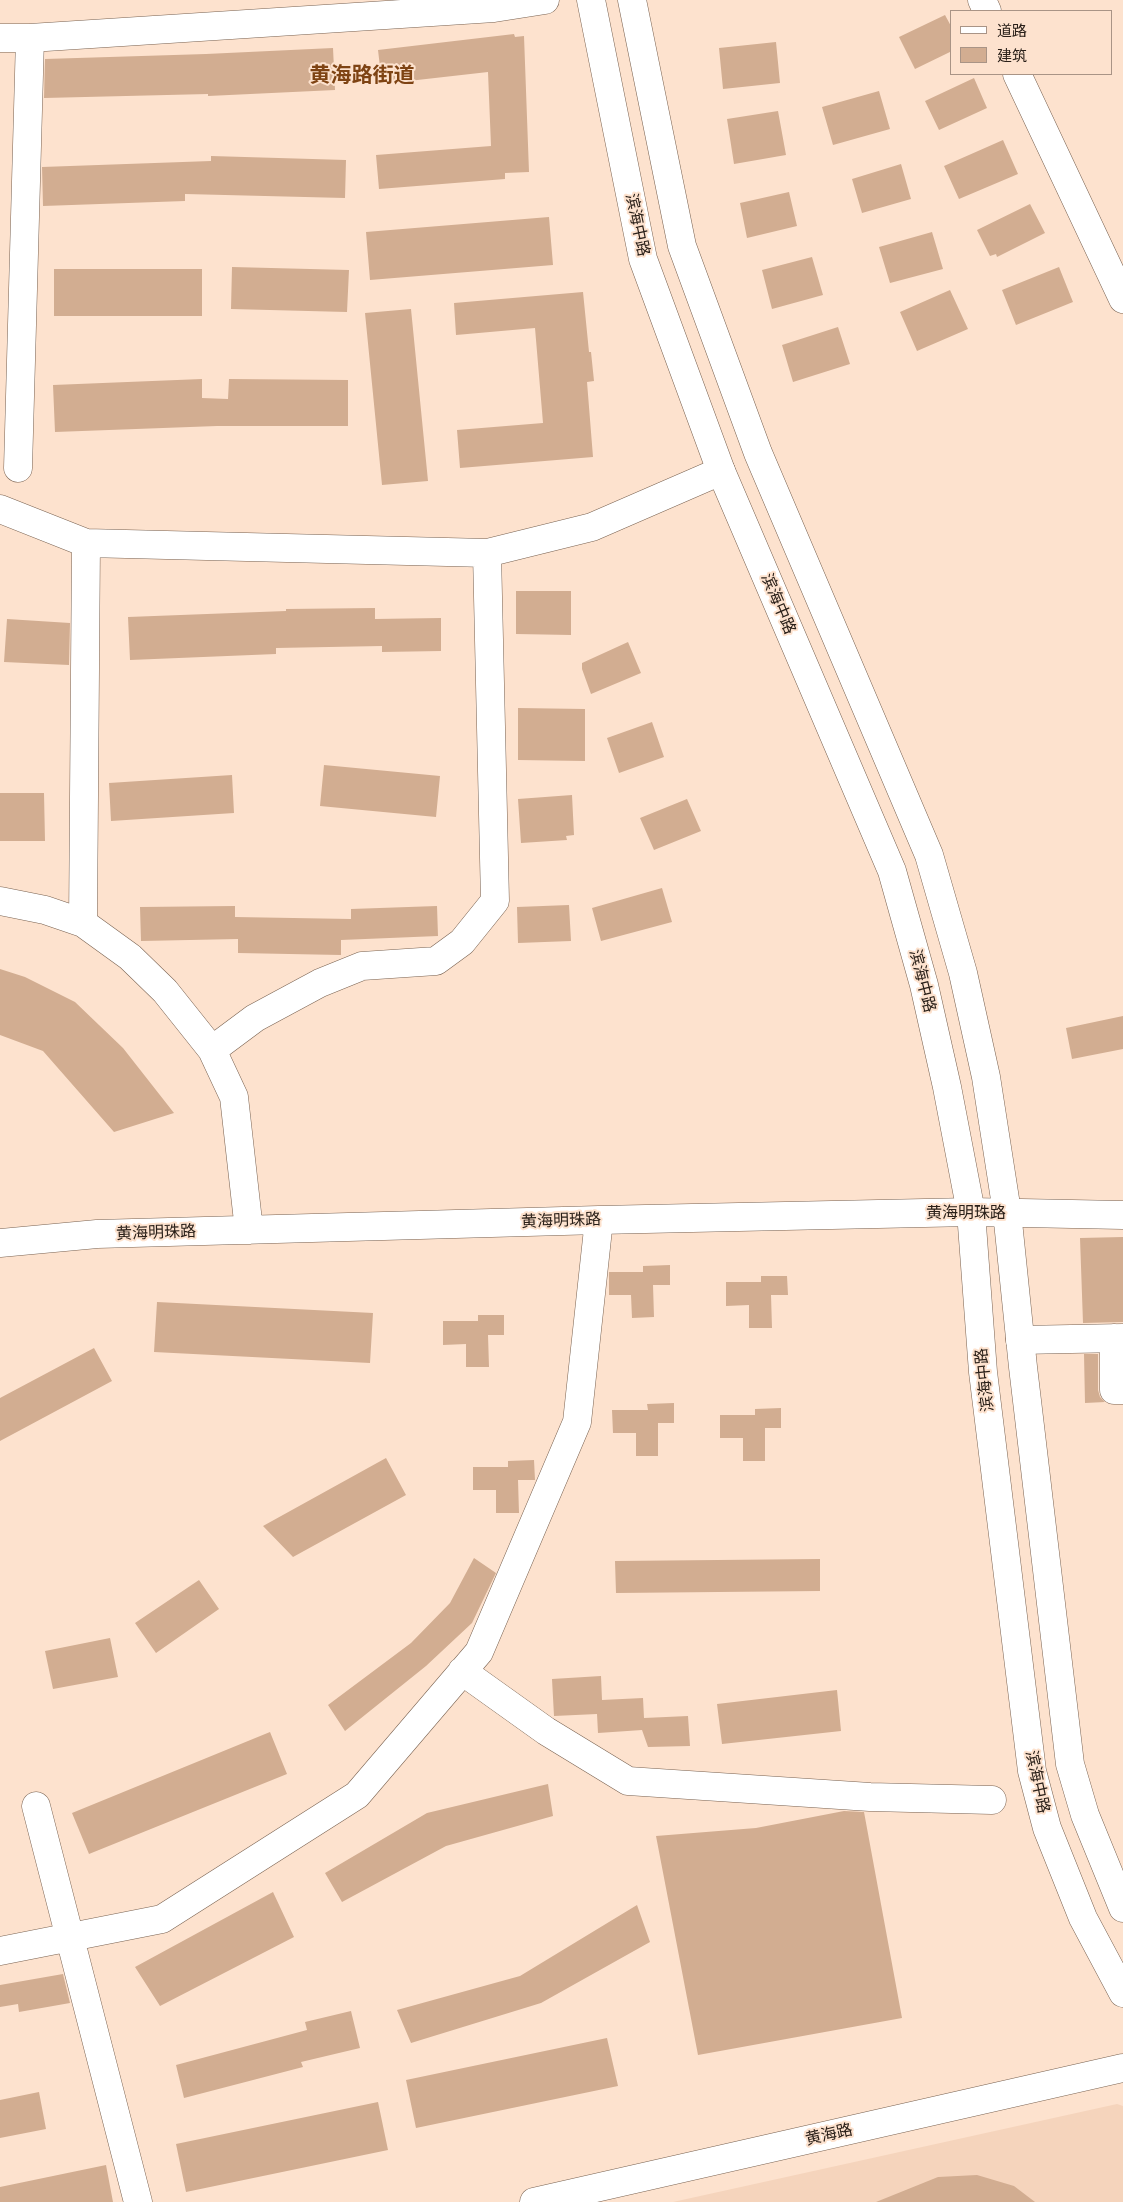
<!DOCTYPE html>
<html>
<head>
<meta charset="utf-8">
<style>
  body { margin:0 }
  #map { position:relative; width:1123px; height:2202px; overflow:hidden; background:#fde2ce; font-family:"Open Sans","Noto Sans SC",sans-serif }
  canvas { display:block }
  .legend { position:absolute; left:950px; top:10px; width:162px; height:65px; box-sizing:border-box; background:#fde2ce; border:1px solid #a99486; margin:0; padding:6px 9px; list-style:none; font-size:15px; color:#2a2019 }
  .legend li { display:flex; align-items:center; gap:10px; height:25px }
  .legend b { width:25px; border:1px solid #a99486 }
</style>
</head>
<body>
<div id="map">
<canvas width="1123" height="2202"></canvas>
<ul class="legend">
<li><b style="height:6px;background:#fff"></b>道路</li>
<li><b style="height:14px;background:#d2ad91"></b>建筑</li>
</ul>
</div>
<script>
const ctx = document.querySelector('canvas').getContext('2d');
ctx.lineJoin = 'round';
function fillPath(path, color) { ctx.fillStyle = color; ctx.fill(path, 'evenodd'); }
function strokePath(path, color, width, dash) { ctx.strokeStyle = color; ctx.lineWidth = width; ctx.lineCap = dash ? 'butt' : 'round'; ctx.setLineDash(dash || []); ctx.stroke(path); }
function label(font, color, halo, rows, align = 'center') {
  ctx.font = font + ' "Open Sans","Noto Sans SC",sans-serif'; ctx.lineWidth = 4; ctx.setLineDash([]); ctx.textBaseline = 'middle'; ctx.strokeStyle = halo; ctx.fillStyle = color; for (const [text, x, y, turn = 0] of rows) {
    ctx.save(); ctx.translate(x, y); ctx.rotate((+turn || 0) * Math.PI / 180); ctx.textAlign = isNaN(turn) ? turn : align; if (halo) ctx.strokeText(text, 0, 0); ctx.fillText(text, 0, 0); ctx.restore();
  }
}
fillPath(new Path2D(`
  M 1117,2104 L 1123,2106 L 1123,2202 L 673,2202 Z`), '#f5d4bc');
fillPath(new Path2D(`
  M 945,15 L 952,28 L 952,51 L 915,69 L 899,37 Z
  M 514,34 L 515,37 L 524,36 L 529,172 L 505,173 L 505,179 L 379,189 L 376,155 L 491,146 L 488,72 L 382,84 L 378,50 Z
  M 776,42 L 780,83 L 723,89 L 719,48 Z
  M 333,48 L 335,90 L 208,96 L 208,94 L 44,98 L 45,59 L 206,54 Z
  M 974,78 L 987,108 L 939,130 L 925,101 Z
  M 879,91 L 890,129 L 833,145 L 822,107 Z
  M 778,111 L 786,155 L 734,164 L 727,119 Z
  M 1003,140 L 1018,174 L 959,199 L 944,166 Z
  M 211,156 L 346,160 L 345,198 L 185,194 L 185,201 L 43,206 L 42,167 L 211,161 Z
  M 901,164 L 911,199 L 862,213 L 852,179 Z
  M 789,192 L 797,226 L 747,238 L 740,203 Z
  M 1030,204 L 1045,233 L 997,257 L 996,254 L 990,256 L 977,230 Z
  M 549,217 L 553,265 L 370,280 L 366,232 Z
  M 932,232 L 943,269 L 890,283 L 879,247 Z
  M 812,257 L 823,295 L 772,309 L 762,270 Z
  M 232,267 L 349,270 L 347,312 L 231,309 Z
  M 1059,267 L 1073,302 L 1016,325 L 1002,290 Z
  M 54,269 L 202,269 L 202,316 L 54,316 Z
  M 950,290 L 968,329 L 917,351 L 900,312 Z
  M 583,292 L 589,352 L 591,352 L 594,381 L 587,382 L 593,457 L 460,468 L 457,430 L 543,423 L 535,328 L 456,335 L 454,303 Z
  M 411,309 L 428,481 L 382,485 L 365,313 Z
  M 838,327 L 850,364 L 793,382 L 782,345 Z
  M 202,379 L 202,398 L 228,399 L 229,379 L 348,380 L 348,426 L 217,426 L 55,432 L 53,385 Z
  M 516,591 L 571,591 L 571,635 L 516,634 Z
  M 375,608 L 375,619 L 441,618 L 441,651 L 382,652 L 382,646 L 276,648 L 276,654 L 130,660 L 128,617 L 286,611 L 286,609 Z
  M 7,619 L 70,623 L 69,665 L 4,662 Z
  M 628,642 L 641,673 L 591,694 L 582,669 L 582,663 Z
  M 518,708 L 585,709 L 585,761 L 518,760 Z
  M 652,722 L 664,757 L 619,773 L 607,738 Z
  M 324,765 L 440,776 L 436,817 L 320,806 Z
  M 232,775 L 234,813 L 111,821 L 109,783 Z
  M 0,793 L 44,793 L 45,841 L 0,841 Z
  M 572,795 L 574,835 L 566,836 L 567,840 L 521,843 L 518,799 Z
  M 687,799 L 701,831 L 654,850 L 640,818 Z
  M 662,888 L 672,922 L 601,941 L 592,908 Z
  M 569,905 L 571,941 L 518,943 L 517,907 Z
  M 235,906 L 235,917 L 351,919 L 351,909 L 437,906 L 438,936 L 341,940 L 341,955 L 238,953 L 238,939 L 141,941 L 140,907 Z
  M 0,969 L 25,977 L 75,1002 L 123,1048 L 174,1113 L 114,1132 L 43,1051 L 0,1035 Z
  M 1123,1016 L 1123,1049 L 1072,1059 L 1066,1028 Z
  M 1123,1237 L 1123,1322 L 1083,1323 L 1080,1238 Z
  M 670,1265 L 670,1285 L 653,1285 L 654,1317 L 632,1318 L 631,1295 L 609,1295 L 609,1272 L 643,1272 L 643,1266 Z
  M 761,1276 L 787,1276 L 788,1295 L 771,1295 L 772,1328 L 749,1328 L 749,1305 L 726,1306 L 726,1282 L 761,1282 Z
  M 157,1302 L 373,1313 L 370,1363 L 154,1352 Z
  M 478,1315 L 504,1315 L 504,1335 L 488,1335 L 489,1367 L 466,1367 L 466,1344 L 443,1345 L 443,1321 L 478,1321 Z
  M 94,1348 L 112,1381 L 0,1441 L 0,1398 Z
  M 1084,1354 L 1098,1354 L 1098,1390 L 1100,1397 L 1105,1402 L 1085,1403 Z
  M 674,1403 L 674,1423 L 658,1423 L 658,1456 L 636,1456 L 636,1433 L 613,1433 L 612,1410 L 648,1410 L 647,1404 Z
  M 781,1408 L 781,1428 L 765,1428 L 765,1461 L 743,1461 L 743,1438 L 720,1438 L 720,1415 L 755,1415 L 755,1409 Z
  M 386,1458 L 406,1495 L 293,1557 L 263,1526 Z
  M 534,1460 L 535,1480 L 518,1480 L 519,1513 L 496,1513 L 496,1490 L 473,1490 L 473,1467 L 508,1467 L 508,1461 Z
  M 474,1558 L 496,1573 L 472,1623 L 426,1666 L 345,1731 L 328,1705 L 411,1643 L 450,1603 Z
  M 820,1559 L 820,1591 L 616,1593 L 615,1561 Z
  M 199,1580 L 219,1609 L 156,1653 L 135,1623 Z
  M 110,1638 L 118,1677 L 53,1689 L 45,1651 Z
  M 601,1676 L 602,1700 L 643,1698 L 644,1718 L 688,1716 L 690,1746 L 648,1747 L 642,1730 L 598,1733 L 597,1714 L 554,1716 L 552,1679 Z
  M 837,1690 L 841,1731 L 722,1744 L 717,1704 Z
  M 270,1732 L 287,1774 L 89,1854 L 72,1813 Z
  M 548,1784 L 553,1816 L 446,1846 L 342,1902 L 325,1873 L 427,1813 Z
  M 844,1811 L 864,1812 L 902,2018 L 698,2055 L 656,1836 L 756,1828 Z
  M 273,1892 L 294,1937 L 160,2006 L 135,1967 Z
  M 637,1905 L 650,1942 L 541,2003 L 411,2043 L 397,2010 L 520,1976 Z
  M 63,1974 L 70,2003 L 19,2012 L 18,2004 L 0,2007 L 0,1985 Z
  M 351,2011 L 360,2048 L 301,2062 L 303,2067 L 184,2098 L 176,2065 L 307,2030 L 305,2022 Z
  M 607,2038 L 618,2086 L 416,2128 L 406,2080 Z
  M 39,2092 L 46,2129 L 0,2138 L 0,2100 Z
  M 378,2102 L 388,2150 L 186,2192 L 176,2144 Z
  M 106,2165 L 113,2202 L 0,2202 L 0,2187 Z
  M 977,2175 L 1014,2186 L 1035,2202 L 876,2202 L 938,2177 Z`), '#d2ad91');
const minor = new Path2D(`
  M 982,0 L 987,11
  M 0,38 L 30,38 L 494,8 L 545,0
  M 1017,74 L 1123,299
  M 18,468 L 30,38
  M 0,509 L 86,543 L 487,553 L 592,527 L 721,471
  M 86,543 L 83,923 L 130,957 L 165,991 L 212,1050 L 234,1097 L 249,1230
  M 0,901 L 45,910 L 83,923
  M 212,1050 L 255,1018 L 320,983 L 362,966 L 436,961 L 462,942 L 495,901 L 487,553
  M 0,1243 L 97,1234 L 599,1220 L 971,1212 L 1123,1215
  M 1114,1338 L 1114,1390 L 1123,1390
  M 1020,1340 L 1123,1338
  M 462,1671 L 546,1731 L 628,1781 L 870,1797 L 992,1800
  M 36,1806 L 138,2202
  M 0,1951 L 162,1919 L 357,1795 L 479,1652 L 577,1422 L 599,1220`);
const major = new Path2D(`
  M 591,0 L 643,259 L 721,471 L 892,871 L 924,985 L 947,1087 L 971,1212 L 983,1372 L 1032,1771 L 1047,1828 L 1083,1918 L 1123,1993
  M 632,0 L 682,246 L 758,453 L 929,855 L 963,973 L 986,1077 L 1007,1212 L 1023,1367 L 1070,1764 L 1085,1815 L 1123,1908
  M 534,2202 L 1123,2068`);
strokePath(minor, '#796251', 29);
strokePath(major, '#796251', 29);
strokePath(minor, '#fff', 28);
strokePath(major, '#fff', 28);
label('16px', '#2a2019', '#fde2ce', [
  ["滨海中路",637,225,78],
  ["滨海中路",778,604,67],
  ["滨海中路",922,981,76],
  ["黄海明珠路",966,1213],
  ["黄海明珠路",561,1221,-2],
  ["黄海明珠路",156,1233,-2],
  ["滨海中路",985,1380,-96],
  ["滨海中路",1037,1782,78],
  ["黄海路",829,2135,-13]
]);
label('bold 21px', '#7e4313', '#fde2ce', [
  ["黄海路街道",362,76]
]);
</script>
</body>
</html>
